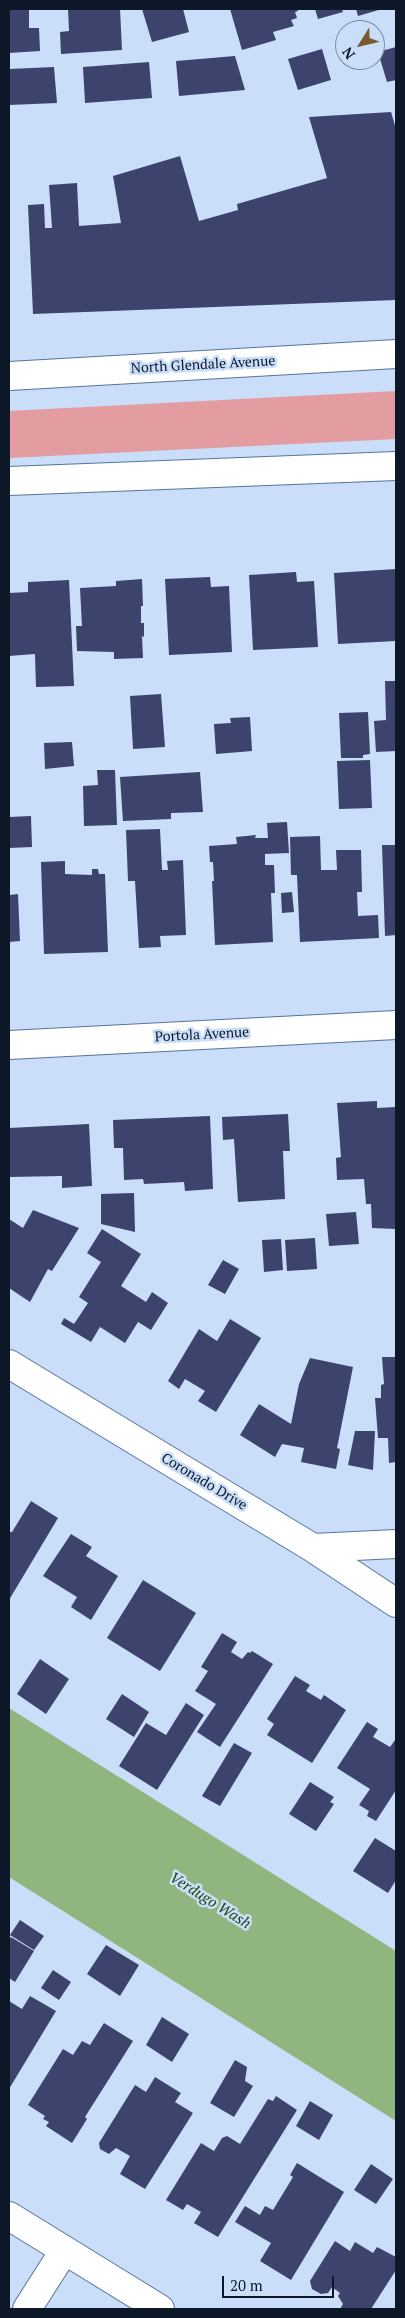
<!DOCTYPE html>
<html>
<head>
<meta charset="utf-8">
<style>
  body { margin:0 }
  #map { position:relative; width:405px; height:2318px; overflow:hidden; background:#cadef9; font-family:"PT Serif",serif }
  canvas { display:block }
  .frame { position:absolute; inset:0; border:10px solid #0c1828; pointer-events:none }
  .north { position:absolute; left:335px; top:20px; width:50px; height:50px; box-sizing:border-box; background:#cadef9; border:1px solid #7e8fa5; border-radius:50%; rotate:234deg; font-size:14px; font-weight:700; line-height:20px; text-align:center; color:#0c1828 }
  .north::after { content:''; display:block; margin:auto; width:18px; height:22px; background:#795b2f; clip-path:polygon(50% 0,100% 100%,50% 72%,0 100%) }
  .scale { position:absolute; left:222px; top:2276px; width:112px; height:22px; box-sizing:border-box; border:2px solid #0c1828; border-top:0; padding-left:6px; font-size:15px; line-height:18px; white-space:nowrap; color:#0c1828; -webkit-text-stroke:4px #cadef9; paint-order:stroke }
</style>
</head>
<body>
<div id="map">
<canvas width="405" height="2318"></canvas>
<div class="frame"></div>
<div class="north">N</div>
<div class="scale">20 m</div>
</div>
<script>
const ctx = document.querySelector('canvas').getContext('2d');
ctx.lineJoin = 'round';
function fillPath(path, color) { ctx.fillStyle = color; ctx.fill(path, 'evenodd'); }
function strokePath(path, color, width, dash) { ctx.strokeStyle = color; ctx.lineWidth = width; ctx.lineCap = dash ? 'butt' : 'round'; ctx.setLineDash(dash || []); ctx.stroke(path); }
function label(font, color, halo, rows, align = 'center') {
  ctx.font = font + ' "PT Serif",serif'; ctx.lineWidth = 5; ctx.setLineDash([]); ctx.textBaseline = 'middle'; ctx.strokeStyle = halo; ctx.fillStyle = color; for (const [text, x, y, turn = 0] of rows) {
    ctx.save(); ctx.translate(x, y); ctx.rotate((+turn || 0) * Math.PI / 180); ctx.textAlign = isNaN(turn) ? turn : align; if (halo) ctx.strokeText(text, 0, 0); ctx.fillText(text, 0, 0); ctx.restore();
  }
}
fillPath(new Path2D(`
  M 396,391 L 396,439 L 9,458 L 9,411 Z`), '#e39ca0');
fillPath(new Path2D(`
  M 9,1708 L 396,1951 L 396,2121 L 9,1877 Z`), '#90b57e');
fillPath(new Path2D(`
  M 9,9 L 29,9 L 29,28 L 39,28 L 40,51 L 9,53 Z
  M 68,9 L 120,9 L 122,50 L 61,54 L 60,32 L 69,31 Z
  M 142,9 L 183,9 L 189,32 L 152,42 Z
  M 230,9 L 297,9 L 298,11 L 295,12 L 297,18 L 291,20 L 294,26 L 273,32 L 276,40 L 242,50 Z
  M 315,9 L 342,9 L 343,12 L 318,19 Z
  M 356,9 L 382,9 L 358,16 Z
  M 396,47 L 396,80 L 387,82 L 378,52 Z
  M 322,49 L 331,80 L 298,90 L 288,59 Z
  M 235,56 L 245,90 L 179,96 L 176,61 Z
  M 149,62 L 152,98 L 85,103 L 83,67 Z
  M 54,67 L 57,103 L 9,105 L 9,69 Z
  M 391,112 L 396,129 L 396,300 L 33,314 L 28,205 L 44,204 L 45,228 L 52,228 L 49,185 L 77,183 L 79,226 L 121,223 L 113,176 L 180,156 L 199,221 L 238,210 L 237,204 L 327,178 L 309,117 Z
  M 396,569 L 396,641 L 338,644 L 334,573 Z
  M 296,572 L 297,582 L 314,581 L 318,647 L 253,650 L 249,575 Z
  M 210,577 L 211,587 L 229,586 L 232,652 L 169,655 L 165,579 Z
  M 142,579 L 143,606 L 141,606 L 141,623 L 144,623 L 144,637 L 142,636 L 143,658 L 114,659 L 114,652 L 77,651 L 76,626 L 82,626 L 80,588 L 116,586 L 116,581 Z
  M 69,580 L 74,686 L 36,687 L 35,654 L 9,656 L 9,593 L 28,592 L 28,582 Z
  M 385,681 L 396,681 L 396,751 L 376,752 L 374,721 L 386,720 Z
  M 161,694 L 165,747 L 133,749 L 130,696 Z
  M 368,712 L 370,754 L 363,755 L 363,758 L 341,758 L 339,713 Z
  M 250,717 L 252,751 L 216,754 L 214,724 L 231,723 L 230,718 Z
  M 72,742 L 74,766 L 45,769 L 44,743 Z
  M 370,760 L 372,808 L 339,809 L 337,761 Z
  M 97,770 L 115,770 L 117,825 L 84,826 L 83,786 L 98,785 Z
  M 200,772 L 203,812 L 171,813 L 171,819 L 123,821 L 120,777 Z
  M 31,816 L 32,847 L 9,848 L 9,817 Z
  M 287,822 L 289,853 L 265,854 L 265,865 L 274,865 L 275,893 L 271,893 L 273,942 L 215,945 L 212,881 L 214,881 L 213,862 L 210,862 L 209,846 L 237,844 L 236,837 L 256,835 L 255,838 L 268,838 L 267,823 Z
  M 160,829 L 162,870 L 168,870 L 167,861 L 183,860 L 186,935 L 160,936 L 161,947 L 139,948 L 135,881 L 128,881 L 126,830 Z
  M 320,836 L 321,870 L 337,870 L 336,850 L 361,850 L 362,892 L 357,892 L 358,916 L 378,915 L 379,938 L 300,942 L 297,875 L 291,875 L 290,837 Z
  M 382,845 L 396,845 L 396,935 L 385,936 Z
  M 65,861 L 65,874 L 92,875 L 92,869 L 98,869 L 99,874 L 105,874 L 108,952 L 44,954 L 41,862 Z
  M 292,892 L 294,912 L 282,913 L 281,893 Z
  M 18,894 L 20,941 L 9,942 L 9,895 Z
  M 377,1101 L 377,1108 L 396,1107 L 396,1229 L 372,1228 L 371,1204 L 366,1204 L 364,1179 L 337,1180 L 336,1158 L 341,1157 L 337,1103 Z
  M 288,1114 L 290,1151 L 283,1151 L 285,1199 L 238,1202 L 234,1139 L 223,1140 L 222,1117 Z
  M 210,1116 L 213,1189 L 185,1191 L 184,1182 L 144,1184 L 143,1179 L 124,1180 L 123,1148 L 114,1148 L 113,1120 Z
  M 89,1124 L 92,1186 L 62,1188 L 62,1176 L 9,1177 L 9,1128 Z
  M 134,1193 L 135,1232 L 101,1224 L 101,1194 Z
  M 33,1210 L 79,1228 L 52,1271 L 48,1269 L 30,1302 L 9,1288 L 9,1219 L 23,1228 Z
  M 356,1212 L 359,1244 L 329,1246 L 326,1214 Z
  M 102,1229 L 141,1254 L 121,1286 L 146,1302 L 152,1292 L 168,1303 L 151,1330 L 138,1322 L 125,1343 L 100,1327 L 91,1342 L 61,1324 L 64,1318 L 74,1324 L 88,1303 L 79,1297 L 101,1262 L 87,1253 Z
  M 315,1238 L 317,1269 L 287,1271 L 285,1240 Z
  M 281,1239 L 283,1270 L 264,1272 L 262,1240 Z
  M 223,1260 L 239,1269 L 225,1294 L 208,1285 Z
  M 230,1319 L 261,1338 L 216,1412 L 198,1401 L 205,1391 L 185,1379 L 179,1389 L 168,1381 L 199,1329 L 217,1341 Z
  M 382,1357 L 396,1357 L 396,1462 L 389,1463 L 388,1438 L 378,1438 L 375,1398 L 381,1398 L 381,1385 L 384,1384 Z
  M 310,1358 L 353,1367 L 337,1448 L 340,1449 L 336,1469 L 301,1462 L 304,1448 L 282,1444 L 275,1457 L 240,1435 L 259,1404 L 291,1424 L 299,1384 Z
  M 355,1431 L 375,1431 L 373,1470 L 348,1465 Z
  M 31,1501 L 58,1518 L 9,1600 L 9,1532 L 12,1532 Z
  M 71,1534 L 92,1547 L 86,1556 L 118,1576 L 91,1620 L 71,1607 L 77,1597 L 43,1576 Z
  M 143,1580 L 196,1613 L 160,1671 L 107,1638 Z
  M 222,1633 L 237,1642 L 231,1652 L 242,1659 L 248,1652 L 250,1653 L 252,1651 L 273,1664 L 220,1747 L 197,1732 L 216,1704 L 195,1691 L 208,1671 L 201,1667 Z
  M 40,1659 L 69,1679 L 46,1714 L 17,1694 Z
  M 295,1676 L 310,1685 L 306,1691 L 321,1700 L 324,1695 L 346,1710 L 312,1763 L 267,1735 L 274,1724 L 267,1719 Z
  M 122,1694 L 149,1712 L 134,1737 L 106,1719 Z
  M 186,1703 L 204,1715 L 157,1790 L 119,1766 L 146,1723 L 166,1735 Z
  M 367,1722 L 378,1729 L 373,1737 L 390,1747 L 395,1740 L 396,1741 L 396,1790 L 376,1821 L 367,1816 L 369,1811 L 359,1805 L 370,1789 L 337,1768 Z
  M 234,1743 L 252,1753 L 220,1806 L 202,1796 Z
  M 310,1782 L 334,1797 L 330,1802 L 334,1804 L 316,1831 L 289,1814 Z
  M 375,1838 L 396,1851 L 396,1880 L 388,1893 L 353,1871 Z
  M 20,1920 L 44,1936 L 34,1950 L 10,1935 Z
  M 11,1937 L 34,1951 L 15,1982 L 9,1978 L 9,1940 Z
  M 106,1945 L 139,1965 L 120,1996 L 87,1974 Z
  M 53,1970 L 71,1982 L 59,2000 L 41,1988 Z
  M 30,1996 L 56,2011 L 9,2089 L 9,2001 L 22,2009 Z
  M 162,2017 L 189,2034 L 172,2062 L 146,2045 Z
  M 104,2023 L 133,2041 L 85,2117 L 87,2119 L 72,2143 L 46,2126 L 49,2122 L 43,2119 L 45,2116 L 28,2105 L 63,2049 L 73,2055 L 82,2041 L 90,2045 Z
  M 235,2060 L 247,2067 L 245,2081 L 253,2086 L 234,2117 L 210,2103 Z
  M 155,2077 L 181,2093 L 175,2102 L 193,2113 L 145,2189 L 120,2174 L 130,2156 L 116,2148 L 109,2154 L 100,2149 L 99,2143 L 135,2085 L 146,2092 Z
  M 276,2096 L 297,2110 L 218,2237 L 194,2223 L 201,2212 L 187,2204 L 183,2210 L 166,2200 L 201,2143 L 214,2151 L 222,2138 L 227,2136 L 240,2144 L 268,2099 L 273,2101 Z
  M 310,2101 L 333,2115 L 319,2140 L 296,2126 Z
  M 297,2163 L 344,2192 L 291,2280 L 260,2261 L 271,2243 L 235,2222 L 245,2206 L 260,2215 L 265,2206 L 273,2210 L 293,2177 L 290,2175 Z
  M 371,2164 L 393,2179 L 376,2204 L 354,2190 Z
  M 335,2241 L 350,2251 L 355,2242 L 373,2253 L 377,2247 L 396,2257 L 396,2270 L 371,2309 L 340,2309 L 343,2304 L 338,2296 L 340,2293 L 332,2287 L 328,2293 L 321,2294 L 312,2289 L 310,2281 Z`), '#3c436d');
const minor = new Path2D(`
  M 9,1045 L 396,1025
  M 9,1364 L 313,1548 L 396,1603
  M 313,1548 L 396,1544
  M 27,2309 L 64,2251`);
const tertiary = new Path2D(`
  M 9,2216 L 160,2309`);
const secondary = new Path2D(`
  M 9,376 L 396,354
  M 9,481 L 396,466`);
strokePath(minor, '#56749c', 30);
strokePath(tertiary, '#56749c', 30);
strokePath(secondary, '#56749c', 30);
strokePath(minor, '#fff', 28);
strokePath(tertiary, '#fff', 28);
strokePath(secondary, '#fff', 28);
label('14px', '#0c1828', '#cadef9', [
  ["North Glendale Avenue",203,365,-3],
  ["Portola Avenue",202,1035,-3],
  ["Coronado Drive",204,1482,31]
]);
label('italic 15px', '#204309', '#cadef9', [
  ["Verdugo Wash",210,1901,32]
]);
</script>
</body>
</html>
